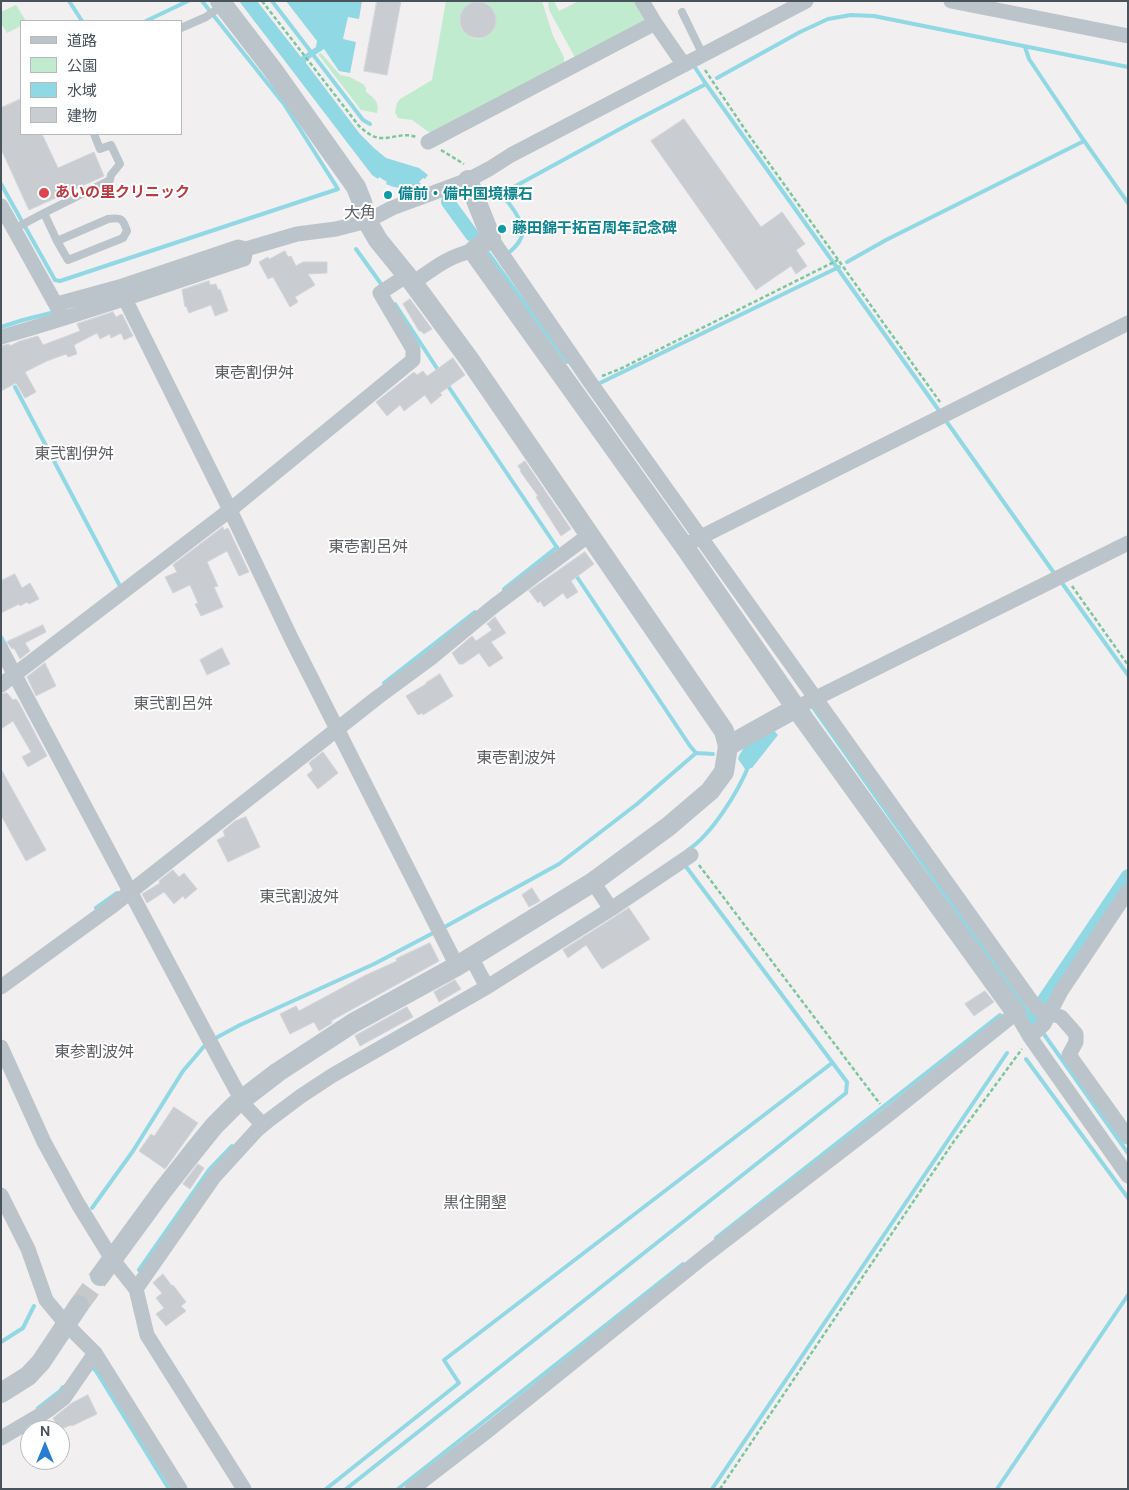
<!DOCTYPE html>
<html>
<head>
<meta charset="utf-8">
<style>
  body { margin:0 }
  #map { position:relative; width:1129px; height:1490px; overflow:hidden; background:#f1efef; font-family:"DM Sans","Noto Sans JP",sans-serif }
  canvas { display:block }
  .frame { position:absolute; inset:0; border:2px solid #48535b; pointer-events:none }
  .legend { position:absolute; left:20px; top:20px; width:162px; height:115px; box-sizing:border-box; background:#fff; border:1px solid #b6babd; margin:0; padding:6px 9px; list-style:none; font-size:15px; color:#48535b }
  .legend li { display:flex; align-items:center; gap:10px; height:25px }
  .legend b { width:25px; border:1px solid #b6babd }
  .north { position:absolute; left:20px; top:1420px; width:50px; height:50px; box-sizing:border-box; background:#fff; border:1px solid #b6babd; border-radius:50%; rotate:0deg; font-size:14px; font-weight:700; line-height:20px; text-align:center; color:#48535b }
  .north::after { content:''; display:block; margin:auto; width:18px; height:22px; background:#277cd3; clip-path:polygon(50% 0,100% 100%,50% 72%,0 100%) }
</style>
</head>
<body>
<div id="map">
<canvas width="1129" height="1490"></canvas>
<div class="frame"></div>
<ul class="legend">
<li><b style="height:6px;background:#bbc4ca"></b>道路</li>
<li><b style="height:14px;background:#c0ebce"></b>公園</li>
<li><b style="height:14px;background:#91d8e5"></b>水域</li>
<li><b style="height:14px;background:#c9ccd1"></b>建物</li>
</ul>
<div class="north">N</div>
</div>
<script>
const ctx = document.querySelector('canvas').getContext('2d');
ctx.lineJoin = 'round';
function fillPath(path, color) { ctx.fillStyle = color; ctx.fill(path, 'evenodd'); }
function strokePath(path, color, width, dash) { ctx.strokeStyle = color; ctx.lineWidth = width; ctx.lineCap = dash ? 'butt' : 'round'; ctx.setLineDash(dash || []); ctx.stroke(path); }
function label(font, color, halo, rows, align = 'center') {
  ctx.font = font + ' "DM Sans","Noto Sans JP",sans-serif'; ctx.lineWidth = 4; ctx.setLineDash([]); ctx.textBaseline = 'middle'; ctx.strokeStyle = halo; ctx.fillStyle = color; for (const [text, x, y, turn = 0] of rows) {
    ctx.save(); ctx.translate(x, y); ctx.rotate((+turn || 0) * Math.PI / 180); ctx.textAlign = isNaN(turn) ? turn : align; if (halo) ctx.strokeText(text, 0, 0); ctx.fillText(text, 0, 0); ctx.restore();
  }
}
fillPath(new Path2D(`
  M 446,1 L 542,1 L 553,36 L 564,57 L 564,63 L 433,135 L 412,120 L 398,118 L 395,112 L 397,103 L 400,99 L 432,80 ZM 477,2 C 517,7 485,58 464,31 C 454,19 464,5 477,2 Z
  M 548,1 L 554,1 L 559,11 L 579,1 L 637,1 L 649,20 L 576,59 L 549,10 Z
  M 16,5 L 26,21 L 21,21 L 21,26 L 7,33 L 1,23 L 1,12 Z
  M 321,53 L 340,75 L 350,77 L 357,81 L 363,84 L 366,88 L 366,92 C 374,98 380,102 377,113 L 361,110 L 318,54 Z`), '#c0ebce');
fillPath(new Path2D(`
  M 239,1 L 257,1 L 301,57 L 316,47 L 317,41 L 286,1 L 362,1 L 359,19 L 348,17 L 343,39 L 356,42 L 350,73 L 339,71 L 324,49 L 306,61 L 306,63 L 360,134 L 374,148 L 386,158 L 419,168 L 428,175 L 425,179 L 423,178 L 419,182 L 421,184 C 408,188 398,190 386,184 L 387,182 L 379,177 L 378,179 L 372,175 Z
  M 773,729 L 778,735 L 752,768 L 745,769 L 738,759 C 743,743 759,737 773,729 Z`), '#91d8e5');
strokePath(new Path2D(`
  M 69,1 L 82,21
  M 272,1 L 363,120 L 370,124
  M 146,21 L 188,1
  M 1025,47 L 1029,59 L 1080,135 L 1128,203
  M 694,66 L 706,84 L 940,412
  M 717,78 L 800,32 L 828,19 L 851,15 L 874,16 L 1128,67
  M 1,184 L 55,280 L 60,281 L 338,189 L 284,104 L 202,1
  M 492,186 C 504,196 530,224 520,240 C 517,246 511,251 506,255
  M 501,194 L 629,124 L 706,84
  M 356,249 L 384,288
  M 489,254 L 567,362
  M 847,262 L 886,240 L 1084,141
  M 395,304 L 440,373
  M 1,327 L 23,320 L 55,312
  M 446,383 L 558,549
  M 600,383 L 839,267
  M 15,387 L 121,588
  M 944,418 L 1054,573
  M 575,574 L 690,746 L 696,753 L 713,754
  M 1062,583 L 1128,675
  M 504,589 L 557,547
  M 1,637 L 6,646
  M 384,683 L 475,612
  M 810,703 L 1037,1025
  M 688,850 C 712,834 738,792 749,765
  M 96,908 L 117,893
  M 441,929 L 559,864 L 637,804 L 696,753
  M 1041,1030 L 1128,1153
  M 212,1040 L 240,1025 L 374,964 L 435,932
  M 1026,1059 L 1128,1198
  M 92,1208 L 133,1151 L 183,1071 L 206,1044
  M 716,1238 L 1000,1015
  M 139,1270 L 209,1170 L 232,1146
  M 1,1342 L 23,1328 L 34,1306
  M 90,1365 L 96,1371 L 169,1489
  M 38,1408 L 60,1391 L 63,1387
  M 326,1489 L 459,1383 L 444,1360 L 832,1063
  M 346,1489 L 846,1093 L 847,1082 L 684,864
  M 398,1489 L 683,1264
  M 712,1489 L 1007,1053
  M 997,1489 L 1128,1295`), '#91d8e5', 4);
strokePath(new Path2D(`
  M 448,202 L 472,235
  M 1032,1018 L 1128,876`), '#91d8e5', 14);
const building = new Path2D(`
  M 377,1 L 401,1 L 387,75 L 364,71 Z
  M460 20a18 18 0 1 1 36 0a18 18 0 1 1-36 0Z
  M 21,99 L 21,134 L 42,134 L 58,168 L 94,152 L 104,176 L 29,210 L 1,149 L 1,108 Z
  M 684,119 L 761,227 L 782,212 L 805,244 L 796,250 L 807,266 L 796,274 L 791,266 L 756,290 L 651,141 Z
  M 285,251 L 288,257 L 291,256 L 296,266 L 303,262 L 327,262 L 327,273 L 308,274 L 315,285 L 295,297 L 298,302 L 290,307 L 273,277 L 268,279 L 259,262 L 268,257 L 269,259 Z
  M 209,281 L 210,285 L 216,284 L 218,290 L 220,289 L 228,311 L 215,316 L 211,305 L 189,313 L 186,306 L 185,307 L 182,290 Z
  M 410,299 L 432,329 L 424,334 L 421,331 L 419,331 L 403,304 Z
  M 113,312 L 116,317 L 122,314 L 133,336 L 124,340 L 121,333 L 111,338 L 110,334 L 100,339 L 97,333 L 74,345 L 77,354 L 68,357 L 66,354 L 47,361 L 25,372 L 36,392 L 25,398 L 16,383 L 1,391 L 1,346 L 9,344 L 10,346 L 20,341 L 38,336 L 43,345 L 80,331 L 77,324 Z
  M 453,358 L 465,375 L 440,393 L 442,395 L 431,404 L 425,395 L 404,411 L 400,405 L 387,416 L 376,402 L 414,372 L 417,375 L 423,371 L 427,376 Z
  M 525,461 L 571,529 L 561,536 L 536,497 L 538,496 L 520,471 L 521,470 L 518,466 Z
  M 223,527 L 224,530 L 228,528 L 249,572 L 239,576 L 227,551 L 207,562 L 218,586 L 214,587 L 223,607 L 201,616 L 195,604 L 198,603 L 190,585 L 173,593 L 165,577 L 177,572 L 173,565 Z
  M 585,552 L 594,564 L 571,581 L 578,592 L 567,599 L 563,593 L 544,607 L 540,601 L 538,603 L 529,591 Z
  M 15,574 L 22,588 L 30,583 L 39,599 L 29,604 L 27,602 L 20,606 L 19,604 L 1,613 L 1,581 Z
  M 495,617 L 506,633 L 491,642 L 503,658 L 489,667 L 479,653 L 463,664 L 459,664 L 452,653 L 472,636 L 476,641 L 492,630 L 487,624 Z
  M 43,625 L 46,632 L 25,643 L 30,651 L 20,659 L 14,648 L 12,649 L 7,642 Z
  M 222,648 L 230,664 L 207,675 L 200,660 Z
  M 45,663 L 56,686 L 36,696 L 27,677 Z
  M 440,674 L 453,696 L 423,715 L 422,713 L 418,715 L 406,696 L 426,684 L 426,683 Z
  M 7,693 L 13,700 L 16,699 L 19,703 L 47,756 L 28,767 L 22,757 L 31,752 L 13,721 L 1,729 L 1,694 Z
  M 323,752 L 338,773 L 318,789 L 307,775 L 313,770 L 309,763 Z
  M 1,769 L 46,850 L 26,861 L 1,815 Z
  M 246,817 L 260,847 L 228,862 L 217,840 L 225,836 L 223,831 L 235,821 Z
  M 173,870 L 179,877 L 184,873 L 197,889 L 185,899 L 183,896 L 174,904 L 164,892 L 147,903 L 142,894 L 160,883 L 159,881 Z
  M 532,888 L 540,901 L 529,907 L 522,895 Z
  M 629,908 L 650,939 L 602,969 L 586,945 L 568,958 L 563,950 Z
  M 430,943 L 439,961 L 331,1021 L 332,1023 L 319,1031 L 314,1022 L 290,1034 L 280,1014 L 296,1006 L 299,1011 L 364,976 L 397,961 L 396,959 Z
  M 455,980 L 461,989 L 439,1002 L 434,992 Z
  M 985,991 L 994,1002 L 974,1016 L 965,1004 Z
  M 407,1007 L 413,1017 L 360,1046 L 355,1036 Z
  M 174,1107 L 198,1123 L 165,1169 L 139,1151 L 151,1134 L 154,1136 Z
  M 198,1164 L 204,1168 L 190,1189 L 183,1184 Z
  M 163,1274 L 172,1286 L 173,1285 L 186,1302 L 181,1306 L 186,1311 L 166,1326 L 156,1314 L 164,1308 L 156,1298 L 162,1293 L 153,1283 Z
  M 88,1395 L 97,1414 L 72,1426 L 71,1425 L 59,1430 L 53,1418 L 72,1403 Z`);
fillPath(building, '#c9ccd1');
strokePath(building, '#d3d5da', 1);
strokePath(new Path2D(`
  M 79,1305 L 100,1276`), '#c7c8ca', 20, [20, 10]);
strokePath(new Path2D(`
  M 262,1 L 359,126 C 365,131 371,137 380,138 C 392,139 404,132 416,137
  M 705,70 L 748,134 L 940,402
  M 441,150 L 464,164
  M 602,376 L 620,369 L 838,260
  M 1072,586 L 1128,665
  M 699,865 L 880,1104
  M 720,1489 L 952,1144 L 1022,1049`), '#7bc79d', 2.5, [4, 2.5]);
strokePath(new Path2D(`
  M 682,12 L 703,55
  M 181,28 L 206,17 L 223,5
  M 14,229 L 44,213
  M 57,241 L 108,219 C 122,217 123,219 127,231 L 123,238 L 68,260 L 57,241 L 44,213 L 110,180 L 111,175 L 120,164 L 111,145 L 100,149 L 94,134`), '#bbc4ca', 8);
strokePath(new Path2D(`
  M 642,1 L 655,23
  M 951,1 L 1128,36
  M 428,142 L 655,23 L 684,65
  M 1,206 L 60,312
  M 491,238 L 590,382 L 1032,1002 L 1047,1018
  M 413,283 C 433,269 448,256 473,251
  M 125,299 L 230,510 L 292,640 L 457,966
  M 57,304 L 119,287 L 238,247 L 246,249 L 297,234 L 336,229 L 367,221 L 392,208 L 468,180 L 489,169 L 511,155 L 806,1
  M 1,337 C 83,314 163,286 244,259 L 246,249
  M 693,541 L 1128,323
  M 1,649 L 221,1062 L 245,1106 L 263,1125
  M 1,685 L 230,510 L 413,360 L 413,349 L 380,293 L 406,276
  M 796,708 L 1128,543
  M 593,882 L 611,909
  M 471,957 L 487,987
  M 1,987 L 111,907 L 378,697 L 431,658 L 494,606 L 589,535
  M 1049,1013 L 1061,1017 L 1076,1034 L 1076,1042 L 1069,1055 L 1128,1137
  M 1030,1037 L 1044,1024 L 1061,991 L 1128,891
  M 1,1047 L 44,1142 L 78,1204 L 112,1259 L 136,1289 L 147,1335 L 244,1489
  M 1,1195 L 28,1249 L 46,1300 L 66,1324 L 95,1353 L 180,1489
  M 136,1289 L 214,1177 L 257,1130 L 269,1120 L 301,1096 L 333,1075 L 487,987 L 611,909 L 691,855
  M 1,1438 L 47,1411 L 64,1398 L 95,1353
  M 412,1489 L 490,1429 L 706,1255 L 888,1115 L 1016,1013 L 1030,1037 L 1128,1176`), '#bbc4ca', 15);
strokePath(new Path2D(`
  M 220,1 L 273,70 L 356,187 L 362,202 L 367,221 L 378,240 L 413,283 L 469,359 L 724,731 L 728,746
  M 468,180 L 491,238 L 473,251 L 684,546 L 796,708 L 1016,1013
  M 100,1276 L 163,1190 L 193,1152 L 214,1126 L 235,1105 L 278,1072 L 353,1023 L 457,966 L 593,882 L 669,826 L 710,791 L 724,772 L 728,746 L 796,708
  M 1,1393 L 28,1376 L 41,1362 L 79,1305`), '#bbc4ca', 20);
for (const [x, y, r, color] of [
  [44,193,6,"#e0444e"],
  [388,195,5,"#0f9aa8"],
  [502,229,5,"#0f9aa8"]
]) { const dot = new Path2D(); dot.arc(x, y, r, 0, 2 * Math.PI); ctx.fillStyle = color; ctx.fill(dot); strokePath(dot, '#fff', 2); }
label('bold 15px', '#be3a42', '#fff', [
  ["あいの里クリニック",55,193]
], 'left');
label('bold 15px', '#0d838f', '#fff', [
  ["備前・備中国境標石",398,195],
  ["藤田錦干拓百周年記念碑",512,229]
], 'left');
label('16px', '#5c5f63', '#fff', [
  ["大角",360,214],
  ["東壱割伊舛",254,374],
  ["東弐割伊舛",74,455],
  ["東壱割呂舛",368,548],
  ["東弐割呂舛",173,705],
  ["東壱割波舛",516,759],
  ["東弐割波舛",299,898],
  ["東参割波舛",94,1053],
  ["黒住開墾",475,1204]
]);
</script>
</body>
</html>
